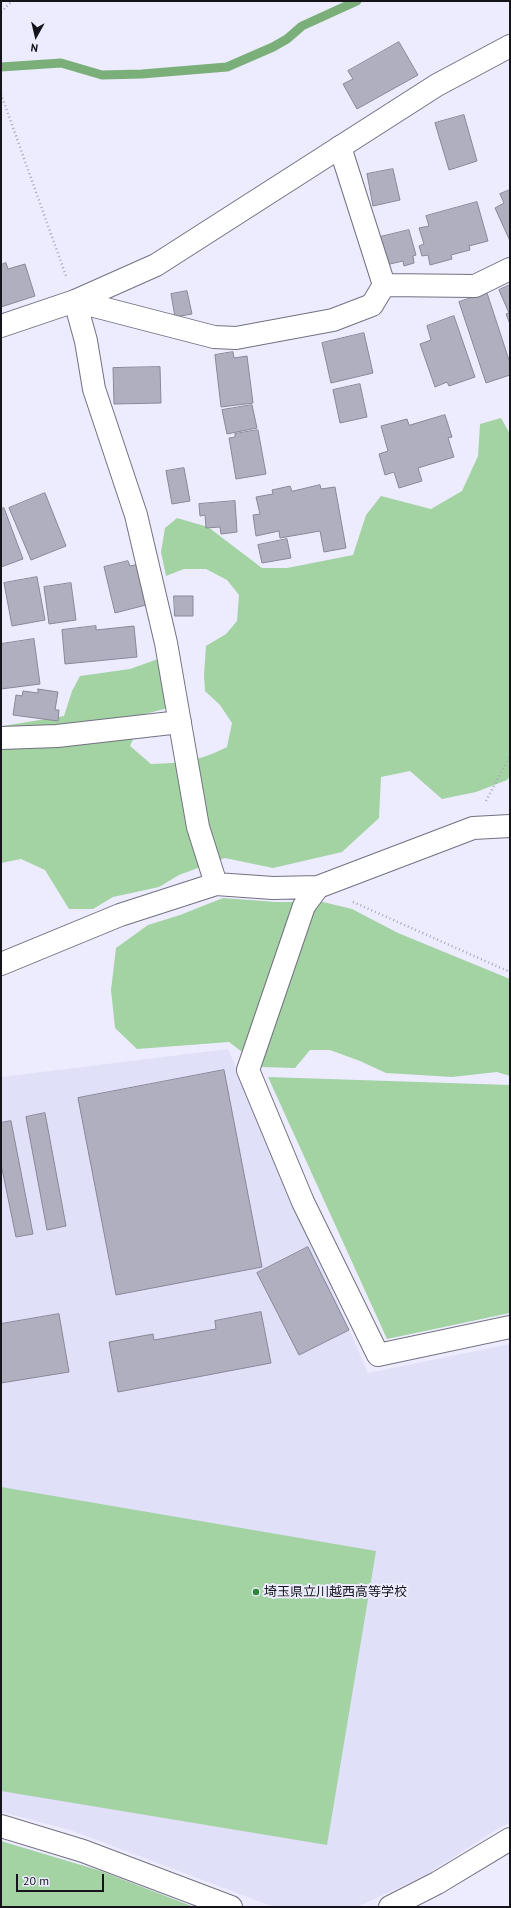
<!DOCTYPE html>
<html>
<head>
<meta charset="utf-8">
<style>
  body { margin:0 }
  #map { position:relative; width:511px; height:1908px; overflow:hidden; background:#edecfe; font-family:"PT Sans",sans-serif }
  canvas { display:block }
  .frame { position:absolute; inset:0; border:2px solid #14141a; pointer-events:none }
  .north { position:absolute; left:16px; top:16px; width:40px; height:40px; -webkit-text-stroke:3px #edecfe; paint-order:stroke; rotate:188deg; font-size:11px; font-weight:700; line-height:16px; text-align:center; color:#14141a }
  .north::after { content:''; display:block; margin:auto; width:14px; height:18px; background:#14141a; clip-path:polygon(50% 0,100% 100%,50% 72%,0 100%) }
  .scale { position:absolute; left:16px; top:1874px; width:88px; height:18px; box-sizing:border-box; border:2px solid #14141a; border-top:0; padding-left:5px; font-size:12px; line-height:14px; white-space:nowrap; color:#14141a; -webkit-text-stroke:3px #edecfe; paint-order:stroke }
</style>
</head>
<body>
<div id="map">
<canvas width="511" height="1908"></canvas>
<div class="frame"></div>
<div class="north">N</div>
<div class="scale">20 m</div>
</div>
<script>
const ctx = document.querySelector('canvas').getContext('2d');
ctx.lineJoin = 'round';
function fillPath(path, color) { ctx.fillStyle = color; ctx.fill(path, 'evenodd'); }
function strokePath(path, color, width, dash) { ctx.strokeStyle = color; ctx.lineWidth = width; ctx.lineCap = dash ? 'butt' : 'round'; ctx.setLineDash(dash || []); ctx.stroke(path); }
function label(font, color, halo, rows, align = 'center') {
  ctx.font = font + ' "PT Sans","Noto Sans JP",sans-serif'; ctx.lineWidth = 4; ctx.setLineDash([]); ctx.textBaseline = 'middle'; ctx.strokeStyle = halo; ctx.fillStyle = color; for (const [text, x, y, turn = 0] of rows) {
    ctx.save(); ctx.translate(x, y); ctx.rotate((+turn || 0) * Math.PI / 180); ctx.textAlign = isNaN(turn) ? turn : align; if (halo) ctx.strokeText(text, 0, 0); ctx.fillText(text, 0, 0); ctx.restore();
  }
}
fillPath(new Path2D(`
  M 228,1049 L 368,1373 L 510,1344 L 510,1823 L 501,1827 L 424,1876 L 357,1907 L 274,1907 L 70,1830 L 1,1812 L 1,1077 Z`), '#e1e0f9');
fillPath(new Path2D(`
  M 501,418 L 510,434 L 510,776 L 507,780 L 476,792 L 442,799 L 410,771 L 381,777 L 379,818 L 342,852 L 273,868 L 225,858 L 179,875 L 159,887 L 113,897 L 93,909 L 69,909 L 45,870 L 21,859 L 1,863 L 1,739 L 3,726 L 64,716 L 72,691 L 80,676 L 130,669 L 158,659 L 168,708 L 145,714 L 130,746 L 151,764 C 182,763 199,761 227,747 L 232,723 L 220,705 L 205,691 L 204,675 L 206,646 L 226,634 L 237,621 L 239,595 L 227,580 L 206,569 L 184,569 L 166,576 L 161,552 L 165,528 L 177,518 L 208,527 L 262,568 L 287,568 L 353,555 L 366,515 L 381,496 L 431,509 L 462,491 L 478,456 L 480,424 Z
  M 223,898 L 276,902 L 323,902 L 352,909 L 398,933 L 510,979 L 510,1076 L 497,1072 L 452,1077 L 386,1073 L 360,1061 L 330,1050 L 310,1050 L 295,1068 L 262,1067 L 229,1042 L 137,1049 L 115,1028 L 111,990 L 116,948 L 148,925 L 180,915 Z
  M 268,1077 L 510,1085 L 510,1313 L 387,1339 Z
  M 1,1487 L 376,1551 L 327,1845 L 1,1791 Z
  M 1,1841 L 101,1871 L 194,1907 L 1,1907 Z`), '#a3d2a3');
strokePath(new Path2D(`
  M 1,67 L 61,63 L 102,75 L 142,74 L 227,67 L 273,47 L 287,39 L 302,26 L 357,1`), '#7aaf7a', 9);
const building = new Path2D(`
  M 399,42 L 418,75 L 357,109 L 343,84 L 353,79 L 348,71 Z
  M 464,115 L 477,161 L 449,170 L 435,123 Z
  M 393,169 L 400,200 L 373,206 L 367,174 Z
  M 510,190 L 510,241 L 495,208 L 504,203 L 500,194 Z
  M 477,202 L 488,241 L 469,246 L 470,250 L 451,255 L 452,259 L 430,265 L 428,255 L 422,256 L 419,246 L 424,244 L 419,228 L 429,226 L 426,216 Z
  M 409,230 L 416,255 L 413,256 L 414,263 L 404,266 L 403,261 L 386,265 L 380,237 Z
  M 6,263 L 8,269 L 25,264 L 35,296 L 1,307 L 1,265 Z
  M 510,285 L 510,324 L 506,314 L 509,313 L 499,290 Z
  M 187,291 L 192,314 L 175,317 L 171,294 Z
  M 487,293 L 510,363 L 510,375 L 486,383 L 459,302 Z
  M 454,316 L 475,377 L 449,386 L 447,382 L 435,387 L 420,344 L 431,340 L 427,326 Z
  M 364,333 L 373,373 L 331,383 L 322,343 Z
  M 233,352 L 234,358 L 247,356 L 253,403 L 221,407 L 215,355 Z
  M 160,367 L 161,403 L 114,404 L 113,368 Z
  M 360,384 L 367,417 L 340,423 L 333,390 Z
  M 252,405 L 257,428 L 227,434 L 222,410 Z
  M 445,415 L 452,437 L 448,438 L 454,457 L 418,468 L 422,481 L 399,488 L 394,472 L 385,475 L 379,454 L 388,451 L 381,426 L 407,419 L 409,425 Z
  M 258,430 L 266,474 L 236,479 L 229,438 L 235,437 L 235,434 Z
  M 184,468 L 190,501 L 172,504 L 166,471 Z
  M 320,485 L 321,489 L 335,487 L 346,548 L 324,552 L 320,531 L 280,538 L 279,531 L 256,536 L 253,515 L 260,514 L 256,497 L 273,494 L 272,490 L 290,486 L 292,491 Z
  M 45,493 L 66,546 L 31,560 L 9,508 Z
  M 235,501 L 237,532 L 221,534 L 220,527 L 206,528 L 205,515 L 200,516 L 199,504 Z
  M 4,508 L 23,559 L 1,567 L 1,509 Z
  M 287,539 L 291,558 L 262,563 L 258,545 Z
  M 128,561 L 130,566 L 140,564 L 146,589 L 142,591 L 146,605 L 115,613 L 104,567 Z
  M 37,577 L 45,620 L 12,626 L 4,583 Z
  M 71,583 L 76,620 L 49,624 L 44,587 Z
  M 174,596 L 193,596 L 193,616 L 175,616 Z
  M 96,626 L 96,630 L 134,626 L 137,657 L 65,664 L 62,630 Z
  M 34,639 L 40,684 L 1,689 L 1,644 Z
  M 38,689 L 58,692 L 55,710 L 59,710 L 58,721 L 13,715 L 16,695 L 22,696 L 23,691 L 38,693 Z
  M 224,1070 L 262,1267 L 116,1295 L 78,1098 Z
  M 45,1113 L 66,1226 L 47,1230 L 26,1117 Z
  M 11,1121 L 33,1234 L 16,1237 L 1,1164 L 1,1123 Z
  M 308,1247 L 349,1330 L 299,1355 L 257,1273 Z
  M 261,1312 L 271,1363 L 118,1392 L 109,1342 L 153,1334 L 154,1340 L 216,1329 L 215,1321 Z
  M 59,1314 L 69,1372 L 1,1383 L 1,1324 Z`);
fillPath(building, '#afafc0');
strokePath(building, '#898899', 1);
const street = new Path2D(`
  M 340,147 L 384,285 L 475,286 L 510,269
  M 75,301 L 86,341 L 94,389 L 136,515 L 166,643 L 198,827 L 216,884
  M 75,301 L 214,337 L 236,338 L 333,320 L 372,305 L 384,285
  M 1,738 L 57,736 L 180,722
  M 318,887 L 304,906 L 248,1070 L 303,1202 L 378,1355 L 510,1327
  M 1,964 L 120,915 L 216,884 L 273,888 L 318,887 L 473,828 L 510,826
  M 1,1826 L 83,1851 L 231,1907
  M 390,1907 L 437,1883 L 510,1839`);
const secondary = new Path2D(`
  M 1,326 L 75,301 L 156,265 L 437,85 L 510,46`);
strokePath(street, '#727181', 24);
strokePath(secondary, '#727181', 24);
strokePath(new Path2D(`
  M 1,12 L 12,1
  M 1,94 L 66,276
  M 486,801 L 510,756
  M 353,902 L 510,972`), '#a7a7b5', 2.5, [1, 3]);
strokePath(street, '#fff', 22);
strokePath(secondary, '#fff', 22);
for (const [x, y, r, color] of [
  [256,1592,4,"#2d8635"]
]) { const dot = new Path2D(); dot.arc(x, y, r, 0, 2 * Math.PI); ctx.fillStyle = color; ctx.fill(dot); strokePath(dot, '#edecfe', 1.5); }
label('13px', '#14141a', '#edecfe', [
  ["埼玉県立川越西高等学校",264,1592]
], 'left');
</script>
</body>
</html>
